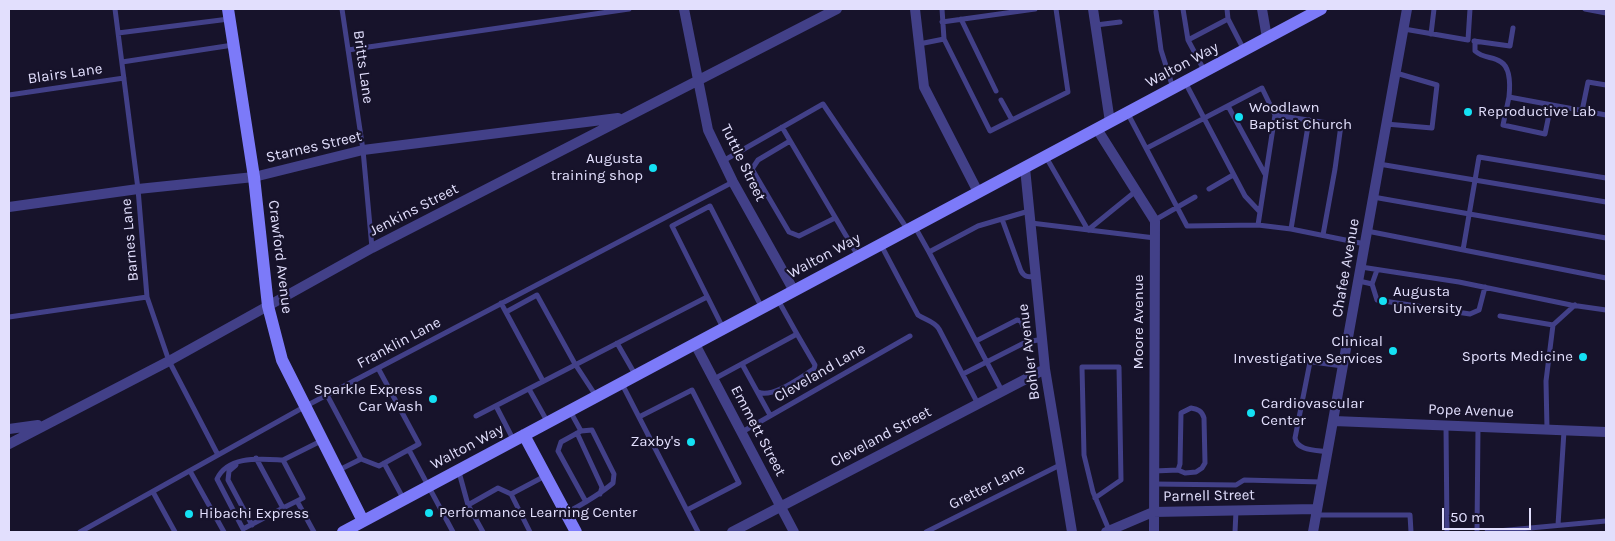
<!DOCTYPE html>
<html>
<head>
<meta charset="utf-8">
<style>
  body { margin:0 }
  #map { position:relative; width:1615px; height:541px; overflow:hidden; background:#17132b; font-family:Karla,sans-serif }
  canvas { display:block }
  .frame { position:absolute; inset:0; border:10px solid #e2dffd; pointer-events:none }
  .scale { position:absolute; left:1442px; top:508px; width:89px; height:22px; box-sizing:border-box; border:2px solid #e2dffd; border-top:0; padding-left:6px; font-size:15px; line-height:18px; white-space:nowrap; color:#e2dffd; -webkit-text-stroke:4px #17132b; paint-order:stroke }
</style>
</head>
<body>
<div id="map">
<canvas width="1615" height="541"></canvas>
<div class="frame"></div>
<div class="scale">50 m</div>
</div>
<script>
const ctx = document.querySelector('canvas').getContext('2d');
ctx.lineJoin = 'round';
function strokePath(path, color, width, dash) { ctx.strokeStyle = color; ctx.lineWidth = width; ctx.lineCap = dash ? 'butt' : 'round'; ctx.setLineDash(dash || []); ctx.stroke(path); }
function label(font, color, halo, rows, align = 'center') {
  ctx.font = font + ' Karla,sans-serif'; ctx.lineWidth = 4.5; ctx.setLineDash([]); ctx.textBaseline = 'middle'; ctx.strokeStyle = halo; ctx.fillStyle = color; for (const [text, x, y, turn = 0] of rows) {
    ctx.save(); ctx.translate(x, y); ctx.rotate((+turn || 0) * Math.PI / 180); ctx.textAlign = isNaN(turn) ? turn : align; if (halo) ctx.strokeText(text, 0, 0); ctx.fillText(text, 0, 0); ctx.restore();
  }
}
strokePath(new Path2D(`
  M 115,9 L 138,189 L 147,297 L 169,361 L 218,455
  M 342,9 L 363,150 L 372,248
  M 942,9 L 944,39 L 990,131 L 1068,92 L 1056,9
  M 1183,9 L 1188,40 L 1228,19 L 1227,9
  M 1585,9 L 1606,13
  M 1156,12 L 1161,50 L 1173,88
  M 961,19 L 996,91
  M 1228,19 L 1244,50
  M 942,22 L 1035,9
  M 1096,25 L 1120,22
  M 1404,29 L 1468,40 L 1470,9
  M 118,33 L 229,19
  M 1431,34 L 1434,9
  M 1188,40 L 1204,70
  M 1474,41 L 1510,46 L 1513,28
  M 1475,41 L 1475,51 C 1484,59 1493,56 1501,62 C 1511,68 1510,87 1509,97
  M 919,44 L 944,39
  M 348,50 L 629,9
  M 122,62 L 233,45
  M 1185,82 L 1245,196 L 1260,212
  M 9,95 L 124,78
  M 1001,100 L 1012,120
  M 1551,105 L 1545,134 L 1503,125 L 1509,97 L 1606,115
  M 1228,106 L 1265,174
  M 1582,111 L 1588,82 L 1606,85
  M 1128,114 L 1187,226 L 1258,225 L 1291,229 L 1365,244
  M 1386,124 L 1432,128 L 1437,85 L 1396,73
  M 782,127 L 858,256
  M 790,141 L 758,160 L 752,169 L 789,232 L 799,236 L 835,218
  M 1147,148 L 1262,88 L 1275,115 L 1341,125 L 1335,169 L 1323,235
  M 1046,157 L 1088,230
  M 723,161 L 823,104 L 908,230
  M 1379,164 L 1606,202
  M 1209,189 L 1233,175
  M 1373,197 L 1606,238
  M 1002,219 L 1021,271 C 1025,278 1029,277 1036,276
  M 1155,220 L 1195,197
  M 1031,223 L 1155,238
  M 1258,225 L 1275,115
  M 915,227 L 929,252 L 978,226 L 1029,211
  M 1291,229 L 1309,120
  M 1088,230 L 1136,191
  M 1367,231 L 1606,278
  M 881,245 L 918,315 C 925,320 934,321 939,329 L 978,404
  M 1463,250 L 1479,157 L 1606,178
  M 929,252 L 1002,391
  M 1361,267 L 1459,282 L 1571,305 L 1606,310
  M 1359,281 L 1372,284 L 1377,300 L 1470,314 L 1479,310 L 1485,287
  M 1372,284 L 1377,270
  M 501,303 L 543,381
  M 506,312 L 537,295 L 575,364 L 596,396
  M 1500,316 L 1553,325 L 1575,305
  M 9,317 L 147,297
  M 723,328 L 672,226 L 710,206 L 762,308
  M 976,341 L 1017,320 L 1021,321 L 1029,342
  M 617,343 L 636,376
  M 1305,361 L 1343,366
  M 1310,362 L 1295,438 C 1297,451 1316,450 1328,452
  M 742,364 L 770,415
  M 963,374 L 1024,343 L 1042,339
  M 714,379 L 797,334 L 778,300
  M 622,384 L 698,532
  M 529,389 L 547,421
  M 758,392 C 772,399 801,377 814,369 L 815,365 L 797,334
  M 327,395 L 361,459 L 339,470
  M 496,406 L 514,441
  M 570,411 L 581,431
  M 476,416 L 707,297
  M 639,417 L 692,390 L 739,483 L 687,510
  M 1446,426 L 1447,532
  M 1547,429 L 1546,381 L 1553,325
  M 742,432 L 910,336
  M 577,433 L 602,487 L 600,494
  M 409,450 L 453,532
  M 256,458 L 283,508 L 303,498 L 283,460 L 321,441
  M 361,459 L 379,466 L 419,444 L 378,368
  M 283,460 C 261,459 228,455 217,479 L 243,529 L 283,508
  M 384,463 L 403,498
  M 236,465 L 229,471 L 228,480 L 252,525
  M 190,471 L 224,532
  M 1154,471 L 1178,470 L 1185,473 L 1196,472 L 1202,468 L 1205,463 L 1204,418 C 1202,411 1198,409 1191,408 L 1181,413 L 1180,464 L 1178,470
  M 459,472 L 468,505 L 498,488 L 511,494 L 545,476
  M 1154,484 L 1236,485 L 1244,480 L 1322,482
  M 153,492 L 175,532
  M 511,494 L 530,532
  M 1095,498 L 1121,480 L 1119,367 L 1082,367 L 1084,455 L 1093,492 L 1109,530
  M 297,501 L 314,532
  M 468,505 L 483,532
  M 566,513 C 583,504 599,495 613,483 L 614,474 L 592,430 L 581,431 L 561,442 L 558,451 L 586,502
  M 1315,515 L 1410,515 L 1411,532
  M 1558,525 L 1564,431
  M 80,532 L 304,407 L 733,182
  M 926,532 L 1060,465
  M 1235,532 L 1236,511
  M 1477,532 L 1478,427
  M 1487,532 L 1606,521`), '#424088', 5);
strokePath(new Path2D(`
  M 684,9 L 708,130 L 733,182 L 794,291
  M 915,9 L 924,87 L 978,192
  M 1093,9 L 1110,122
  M 1262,9 L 1267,38
  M 1097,129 L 1155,221 L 1154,532
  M 1025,168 L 1045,369 L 1072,532
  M 9,207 L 138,189 L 254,177 L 363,150 L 618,118
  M 695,344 L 794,532
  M 1334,421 L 1606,432
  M 9,429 L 38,425
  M 9,444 L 169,361 L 372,248 L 837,9
  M 732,532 L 1045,369
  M 1106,532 L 1153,512 L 1316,509
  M 1313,532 L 1407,9`), '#424088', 10);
strokePath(new Path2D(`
  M 228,9 L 254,177 L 268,306 L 282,360 L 363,521
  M 524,435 L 576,532
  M 343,532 L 1321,9`), '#7c7af9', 12);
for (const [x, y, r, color] of [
  [1468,112,5,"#14e1f4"],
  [1239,117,5,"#14e1f4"],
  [653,168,5,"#14e1f4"],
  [1383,301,5,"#14e1f4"],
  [1393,351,5,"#14e1f4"],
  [1583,357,5,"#14e1f4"],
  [433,399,5,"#14e1f4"],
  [1251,413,5,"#14e1f4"],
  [691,442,5,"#14e1f4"],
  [429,513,5,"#14e1f4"],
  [189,514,5,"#14e1f4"]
]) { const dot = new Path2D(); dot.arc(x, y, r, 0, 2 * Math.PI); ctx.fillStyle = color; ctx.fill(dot); strokePath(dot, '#17132b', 2); }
label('15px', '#e2dffd', '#17132b', [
  ["Walton Way",1182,65,-28],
  ["Britts Lane",363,67,82],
  ["Blairs Lane",65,74,-8],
  ["Starnes Street",314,147,-13],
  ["Tuttle Street",743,163,64],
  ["Jenkins Street",414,210,-27],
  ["Barnes Lane",130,240,-95],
  ["Walton Way",824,256,-28],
  ["Crawford Avenue",280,257,83],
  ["Chafee Avenue",1346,268,-80],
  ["Moore Avenue",1139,322,-90],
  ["Franklin Lane",399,343,-28],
  ["Bohler Avenue",1029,352,-97],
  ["Cleveland Lane",820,373,-30],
  ["Pope Avenue",1471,411,2],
  ["Emmett Street",758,431,62],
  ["Cleveland Street",881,437,-28],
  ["Walton Way",467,447,-28],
  ["Gretter Lane",987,487,-27],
  ["Parnell Street",1209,496,-1]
]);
label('15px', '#e2dffd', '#17132b', [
  ["Woodlawn",1249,108],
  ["Baptist Church",1249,125],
  ["Reproductive Lab",1478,112],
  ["Augusta",643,159,"right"],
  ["training shop",643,176,"right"],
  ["Augusta",1393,292],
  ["University",1393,309],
  ["Clinical",1383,342,"right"],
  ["Investigative Services",1383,359,"right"],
  ["Sports Medicine",1573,357,"right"],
  ["Sparkle Express",423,390,"right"],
  ["Car Wash",423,407,"right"],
  ["Cardiovascular",1261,404],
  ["Center",1261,421],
  ["Zaxby's",681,442,"right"],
  ["Performance Learning Center",439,513],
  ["Hibachi Express",199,514]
], 'left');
</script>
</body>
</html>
